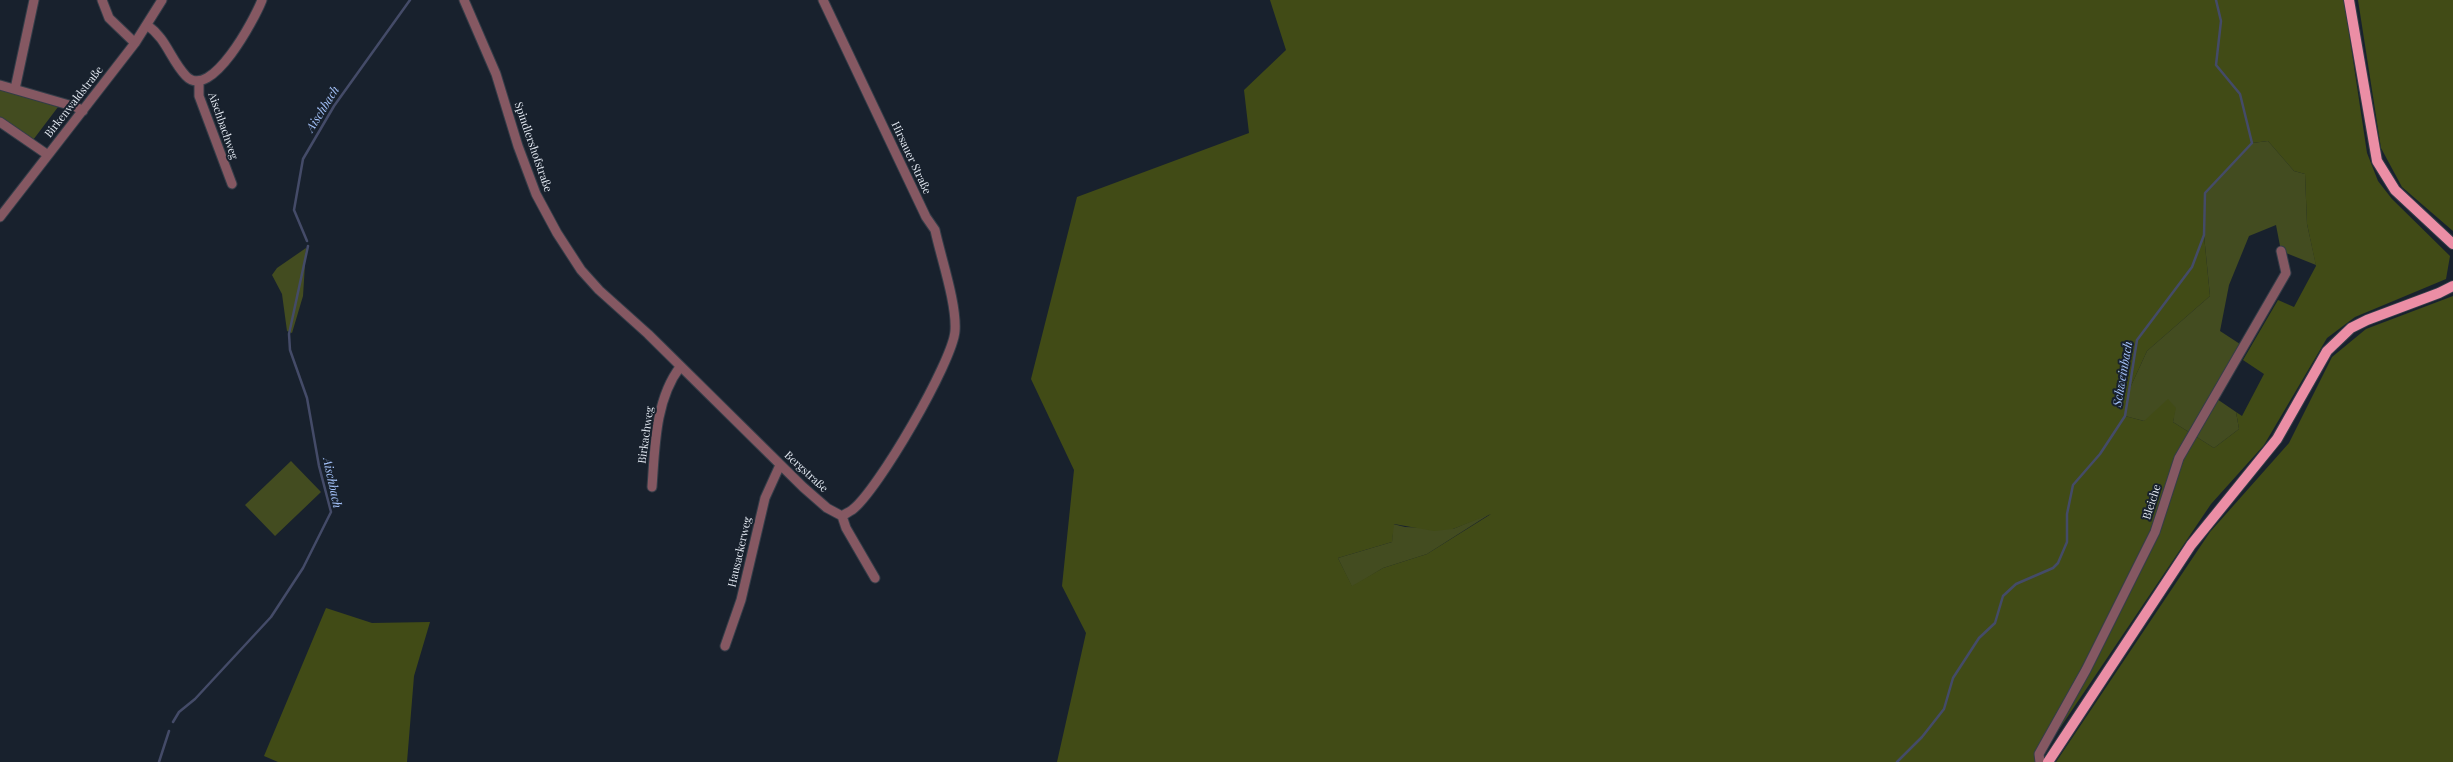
<!DOCTYPE html>
<html>
<head>
<meta charset="utf-8">
<style>
  body { margin:0 }
  canvas { display:block; background:#18212d }
</style>
</head>
<body>
<canvas width="2453" height="762"></canvas>
<script>
const ctx = document.querySelector('canvas').getContext('2d');
ctx.lineJoin = 'round';
function fillPath(path, color) { ctx.fillStyle = color; ctx.fill(path, 'evenodd'); }
function strokePath(path, color, width, dash) { ctx.strokeStyle = color; ctx.lineWidth = width; ctx.lineCap = dash ? 'butt' : 'round'; ctx.setLineDash(dash || []); ctx.stroke(path); }
function label(font, color, halo, rows, align = 'center') {
  ctx.font = font + ' "Playfair Display",serif'; ctx.lineWidth = 4; ctx.setLineDash([]); ctx.textBaseline = 'middle'; ctx.strokeStyle = halo; ctx.fillStyle = color; for (const [text, x, y, turn = 0] of rows) {
    ctx.save(); ctx.translate(x, y); ctx.rotate((+turn || 0) * Math.PI / 180); ctx.textAlign = isNaN(turn) ? turn : align; if (halo) ctx.strokeText(text, 0, 0); ctx.fillText(text, 0, 0); ctx.restore();
  }
}
fillPath(new Path2D(`
  M 0,90 L 58,107 L 33,140 L 0,118 Z
  M 2268,141 L 2294,171 L 2305,174 L 2307,224 L 2316,265 L 2281,251 L 2276,225 L 2249,236 L 2229,285 L 2220,331 L 2243,346 L 2214,397 L 2236,412 L 2239,429 L 2214,448 L 2173,422 L 2175,408 L 2144,421 L 2125,416 L 2130,388 L 2147,351 L 2210,296 L 2204,235 L 2205,193 L 2252,143 Z
  M 306,248 L 303,296 L 292,333 L 287,331 L 282,294 L 272,275 L 277,268 Z
  M 291,461 L 321,492 L 275,536 L 245,505 Z
  M 1493,512 L 1427,554 L 1383,568 L 1352,587 L 1338,558 L 1392,542 L 1393,524 L 1405,527 L 1453,529 Z`), '#434c20');
fillPath(new Path2D(`
  M 1270,0 L 2344,0 L 2367,153 L 2378,181 L 2392,199 L 2450,256 L 2446,279 L 2355,317 L 2327,338 L 2264,445 L 2211,504 L 2037,762 L 1057,762 L 1086,633 L 1062,586 L 1074,470 L 1031,379 L 1077,197 L 1249,133 L 1244,90 L 1286,50 ZM 2268,141 L 2294,171 L 2305,174 L 2307,224 L 2316,266 L 2294,307 L 2278,300 L 2243,360 L 2264,374 L 2242,416 L 2236,412 L 2239,429 L 2214,448 L 2173,422 L 2176,408 L 2168,399 L 2144,421 L 2125,416 L 2130,388 L 2147,351 L 2210,296 L 2204,235 L 2205,193 L 2252,143 ZM 1491,514 L 1427,554 L 1383,568 L 1352,586 L 1338,558 L 1392,542 L 1394,524 L 1434,531 L 1453,529 Z
  M 2358,0 L 2453,0 L 2453,231 L 2402,187 L 2381,148 Z
  M 2453,296 L 2453,762 L 2056,762 L 2210,532 L 2289,443 L 2332,357 L 2366,329 Z
  M 326,608 L 372,623 L 430,622 L 414,676 L 407,762 L 278,762 L 264,756 Z`), '#414b16');
strokePath(new Path2D(`
  M 307,241 L 294,210 L 303,159 L 334,106 L 410,0
  M 173,722 L 179,712 L 195,699 L 271,617 L 303,568 L 331,512 L 319,466 L 307,398 L 290,350 L 289,334 L 308,246
  M 159,762 L 169,731
  M 1897,762 L 1922,737 L 1944,709 L 1953,678 L 1979,638 L 1995,623 L 2003,596 L 2016,584 L 2053,568 L 2058,563 L 2067,542 L 2067,514 L 2073,485 L 2100,454 L 2125,416 L 2137,340 L 2192,267 L 2204,235 L 2205,193 L 2252,143 L 2240,94 L 2216,65 L 2221,21 L 2216,0`), '#444b68', 2.5);
const minor = new Path2D(`
  M 102,0 L 109,18 L 135,43
  M 464,0 L 496,74 L 518,146 L 536,194 L 557,233 L 581,270 L 599,290 L 648,334 L 803,487 L 827,508 L 842,516 C 845,514 849,512 852,510 C 877,492 953,361 955,331 C 957,304 941,258 935,230 L 926,217 L 823,0
  M 147,25 C 167,39 170,59 186,76 C 211,102 255,18 262,0
  M 199,81 L 199,96 L 232,184
  M 0,85 L 76,107 L 83,111
  M 15,89 L 34,0
  M 0,122 L 48,155
  M 0,217 L 135,43 L 162,0
  M 652,487 C 655,447 655,400 680,367
  M 842,516 L 846,528 L 875,578
  M 725,646 L 741,600 L 765,498 L 780,465
  M 2040,762 L 2039,754 L 2086,670 L 2155,532 L 2179,458 L 2286,273 L 2281,251`);
const primary = new Path2D(`
  M 2349,0 L 2377,161 L 2395,190 L 2453,244
  M 2048,762 L 2191,545 L 2277,439 L 2327,351 L 2351,328 L 2367,320 L 2439,293 L 2453,286`);
strokePath(minor, '#343d48', 11);
strokePath(primary, '#343d48', 12);
strokePath(minor, '#855862', 9);
strokePath(primary, '#eb8ea5', 10);
label('11px', '#e2e8f1', '#18212d', [
  ["Birkenwaldstraße",74,102,-52],
  ["Aischbachweg",223,126,71],
  ["Spindlershofstraße",533,147,71],
  ["Hirsauer Straße",911,158,65],
  ["Birkachweg",646,435,-82],
  ["Bergstraße",806,472,43],
  ["Bleiche",2152,502,-72],
  ["Hausackerweg",740,552,-77]
]);
label('italic 12px', '#a3c1f8', '#18212d', [
  ["Aischbach",323,109,-58],
  ["Schweinbach",2123,374,-80],
  ["Aischbach",332,483,78]
]);
</script>
</body>
</html>
